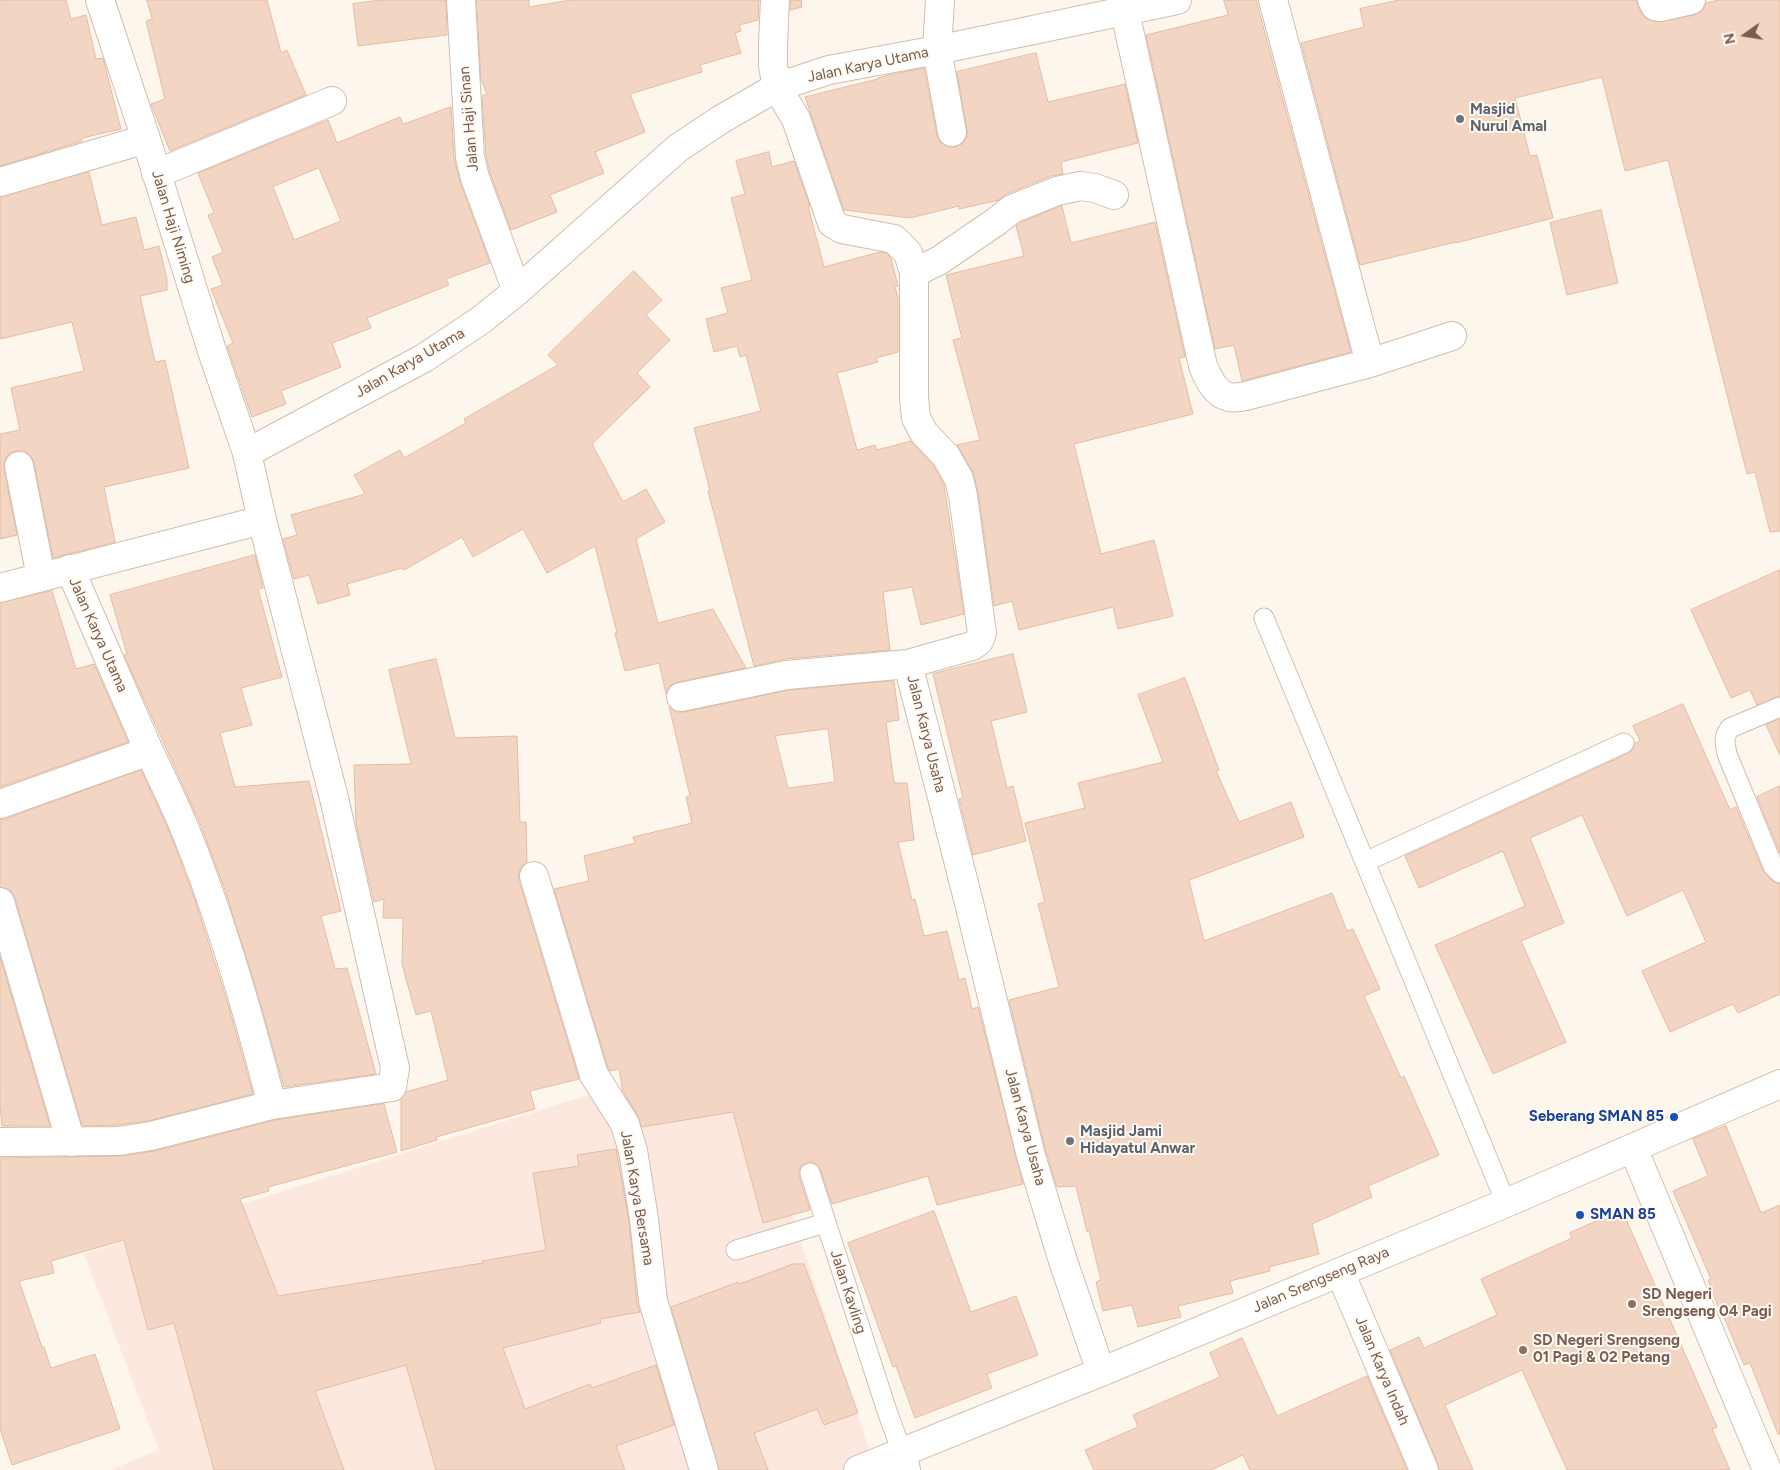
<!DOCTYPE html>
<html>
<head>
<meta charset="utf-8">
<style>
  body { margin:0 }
  #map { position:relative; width:1780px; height:1470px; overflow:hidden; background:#fdf6ec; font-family:Figtree,sans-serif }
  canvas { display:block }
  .north { position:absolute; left:1720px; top:10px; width:50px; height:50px; -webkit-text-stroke:4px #fffaf3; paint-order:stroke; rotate:257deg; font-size:14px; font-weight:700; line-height:20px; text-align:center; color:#7a5c4d }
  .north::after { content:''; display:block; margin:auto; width:18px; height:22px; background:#7a5c4d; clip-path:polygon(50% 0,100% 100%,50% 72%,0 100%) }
</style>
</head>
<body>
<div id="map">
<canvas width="1780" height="1470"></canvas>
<div class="north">N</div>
</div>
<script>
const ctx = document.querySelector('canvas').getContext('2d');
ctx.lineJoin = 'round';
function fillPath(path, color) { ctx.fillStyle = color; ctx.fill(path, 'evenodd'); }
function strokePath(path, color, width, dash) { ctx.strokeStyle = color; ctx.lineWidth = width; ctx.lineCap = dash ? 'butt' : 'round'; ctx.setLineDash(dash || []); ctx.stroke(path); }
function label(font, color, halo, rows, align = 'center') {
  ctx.font = font + ' Figtree,sans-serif'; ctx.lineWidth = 4; ctx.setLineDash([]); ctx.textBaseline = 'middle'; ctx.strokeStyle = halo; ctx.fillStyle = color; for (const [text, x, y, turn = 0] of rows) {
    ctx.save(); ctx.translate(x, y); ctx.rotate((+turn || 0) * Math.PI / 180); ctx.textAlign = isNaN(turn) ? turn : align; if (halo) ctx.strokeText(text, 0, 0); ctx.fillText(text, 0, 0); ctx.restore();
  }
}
fillPath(new Path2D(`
  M 737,1048 L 876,1470 L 110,1470 L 159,1450 L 84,1254 Z`), '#fde8e0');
const building = new Path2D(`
  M 0,0 L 66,0 L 71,19 L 86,15 L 96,59 L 103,58 L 121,129 L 82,138 L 82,141 L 0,166 Z
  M 147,0 L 267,0 L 281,53 L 287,50 L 306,95 L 170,151 L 151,104 L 165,99 L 146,21 L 152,19 Z
  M 381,0 L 446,0 L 447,35 L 358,46 L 353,4 Z
  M 477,0 L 529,0 L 529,7 L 571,0 L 759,0 L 758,20 L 739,25 L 741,31 L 735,33 L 741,53 L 700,65 L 702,72 L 630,94 L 645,132 L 595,152 L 604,173 L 550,195 L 557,212 L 511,230 L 490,173 L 486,155 L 482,96 L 487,94 L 481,80 Z
  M 791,0 L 801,0 L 802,7 L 790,10 Z
  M 1224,0 L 1256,0 L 1351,352 L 1242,381 L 1234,345 L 1215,349 L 1146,35 L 1228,15 Z
  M 1399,0 L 1637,0 L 1638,7 L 1645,18 L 1657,22 L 1695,15 L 1702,11 L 1706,3 L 1718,0 L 1780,0 L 1780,531 L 1770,532 L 1755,472 L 1747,474 L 1668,160 L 1625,171 L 1602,77 L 1515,98 L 1530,156 L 1537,155 L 1553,218 L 1456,243 L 1456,242 L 1360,265 L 1301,43 L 1364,27 L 1360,9 Z
  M 1036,53 L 1048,102 L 1125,84 L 1138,143 L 1061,162 L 1063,174 L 1051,176 L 1006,194 L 999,200 L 959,209 L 959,206 L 910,218 L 844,210 L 805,97 L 878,79 L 878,78 L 889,75 L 924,68 L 937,135 L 940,142 L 946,146 L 955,147 L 962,144 L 967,137 L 967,130 L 957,72 Z
  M 451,107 L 454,158 L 460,182 L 490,263 L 446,279 L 449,285 L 367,318 L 371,328 L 332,343 L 341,367 L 281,391 L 286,404 L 252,417 L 227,346 L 233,343 L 211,289 L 223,285 L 212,257 L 223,252 L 208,215 L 214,213 L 198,173 L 328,120 L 337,143 L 400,117 L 403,124 ZM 319,168 L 341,221 L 294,240 L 273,187 Z
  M 769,152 L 772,167 L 794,161 L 810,206 L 808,206 L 824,267 L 880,252 L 886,253 L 891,258 L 898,286 L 895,287 L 898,298 L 898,352 L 876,358 L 878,362 L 837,373 L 857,450 L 875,445 L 877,450 L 911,441 L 933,465 L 944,485 L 964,614 L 921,625 L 912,587 L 883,592 L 890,650 L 785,659 L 754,666 L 708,491 L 710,491 L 694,428 L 761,411 L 746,355 L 740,357 L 737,346 L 714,352 L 706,319 L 728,313 L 721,288 L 752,280 L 731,198 L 745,194 L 736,161 Z
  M 89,172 L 102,225 L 136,217 L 144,250 L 159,246 L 167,279 L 167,290 L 140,296 L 155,362 L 165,360 L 189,468 L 104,487 L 115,542 L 53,558 L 34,463 L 30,455 L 24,451 L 16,451 L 9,454 L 4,461 L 4,469 L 17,535 L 0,539 L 0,434 L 20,430 L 11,388 L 84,371 L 72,322 L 0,339 L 0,197 Z
  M 1062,206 L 1071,243 L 1155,222 L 1185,357 L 1179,358 L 1193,414 L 1074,444 L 1101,554 L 1154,540 L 1173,616 L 1118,629 L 1113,607 L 1019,630 L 1012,601 L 994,606 L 978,492 L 973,472 L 957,445 L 980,440 L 953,340 L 962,338 L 946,275 L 1024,256 L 1016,226 L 1020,223 Z
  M 1601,210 L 1618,283 L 1567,295 L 1550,223 Z
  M 634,271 L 662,300 L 646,315 L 670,340 L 637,373 L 650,387 L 592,444 L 623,502 L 646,489 L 665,522 L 636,539 L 658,623 L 713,609 L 746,668 L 678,682 L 670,686 L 666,694 L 659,663 L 625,671 L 615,633 L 617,633 L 595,546 L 547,573 L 523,529 L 473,557 L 462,537 L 404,570 L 402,568 L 347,584 L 350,595 L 318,604 L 309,575 L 294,579 L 283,539 L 297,535 L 291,515 L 365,494 L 354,475 L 400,450 L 404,458 L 466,423 L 464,419 L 558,365 L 548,355 Z
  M 255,555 L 263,588 L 258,589 L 282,677 L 241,688 L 252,725 L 220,733 L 235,787 L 309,781 L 341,911 L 321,916 L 335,969 L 347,968 L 376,1074 L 284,1087 L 258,995 L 225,890 L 199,821 L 124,655 L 127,654 L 110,595 Z
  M 1780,570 L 1780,696 L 1757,705 L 1750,690 L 1731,698 L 1691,610 Z
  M 52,591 L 76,669 L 94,664 L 128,742 L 0,787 L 0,603 Z
  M 1013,654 L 1027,712 L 991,721 L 1007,788 L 1013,786 L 1026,841 L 973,855 L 959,799 L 963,798 L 933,674 Z
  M 436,659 L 455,738 L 517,736 L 520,822 L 526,822 L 527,863 L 522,866 L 519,872 L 519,881 L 579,1079 L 530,1091 L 535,1109 L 436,1137 L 437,1140 L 401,1151 L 401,1099 L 406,1092 L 448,1080 L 431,1011 L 416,1015 L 402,964 L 403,918 L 383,918 L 384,899 L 374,902 L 356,824 L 354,765 L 411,764 L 389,670 Z
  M 1185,678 L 1219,770 L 1216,771 L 1239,822 L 1291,802 L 1304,837 L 1189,880 L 1204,941 L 1332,893 L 1347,931 L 1353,929 L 1380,989 L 1364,996 L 1401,1078 L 1404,1076 L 1439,1155 L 1368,1186 L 1372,1197 L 1312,1224 L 1319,1254 L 1269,1267 L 1270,1271 L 1230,1281 L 1233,1293 L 1178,1306 L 1181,1317 L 1138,1327 L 1132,1305 L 1103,1311 L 1096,1282 L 1101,1280 L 1089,1231 L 1087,1232 L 1076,1186 L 1057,1187 L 1046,1152 L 1009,1000 L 1059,987 L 1038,904 L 1045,902 L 1025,823 L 1085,808 L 1078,783 L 1163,762 L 1138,695 Z
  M 894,681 L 899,720 L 886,722 L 894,783 L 907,783 L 914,840 L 898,842 L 912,900 L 915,899 L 924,936 L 947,931 L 959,980 L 965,978 L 972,1009 L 978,1007 L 1023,1184 L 937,1205 L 928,1176 L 832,1204 L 820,1169 L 817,1164 L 813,1162 L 807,1162 L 801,1166 L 799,1170 L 799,1176 L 810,1210 L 763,1223 L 733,1112 L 642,1127 L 638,1116 L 623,1091 L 619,1069 L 610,1071 L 608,1068 L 554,889 L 589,881 L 584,856 L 635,843 L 633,837 L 692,823 L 686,797 L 690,796 L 669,706 L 676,712 L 684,712 L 789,690 ZM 828,729 L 835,782 L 788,788 L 775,736 Z
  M 1683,704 L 1730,810 L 1736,807 L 1763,871 L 1772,881 L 1780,884 L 1780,994 L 1738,1013 L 1733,1004 L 1670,1032 L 1642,971 L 1706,942 L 1683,890 L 1627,916 L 1582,815 L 1530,838 L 1564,923 L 1521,941 L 1566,1042 L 1493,1074 L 1435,945 L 1525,906 L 1503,851 L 1419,888 L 1405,856 L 1629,753 L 1633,749 L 1635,743 L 1640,741 L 1633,726 Z
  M 1780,719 L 1780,755 L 1766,725 Z
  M 141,770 L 170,833 L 195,900 L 228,1004 L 253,1094 L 148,1121 L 118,1125 L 82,1126 L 15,898 L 10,890 L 0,887 L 0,819 L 5,819 Z
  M 1780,786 L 1780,853 L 1757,797 Z
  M 0,957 L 50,1126 L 2,1126 L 0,1106 Z
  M 384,1104 L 397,1152 L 268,1187 L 269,1191 L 240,1199 L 278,1296 L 483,1263 L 482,1261 L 546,1250 L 533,1173 L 579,1166 L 577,1155 L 616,1149 L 629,1221 L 637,1303 L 640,1312 L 600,1319 L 601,1323 L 503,1348 L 525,1409 L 590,1384 L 592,1388 L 656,1365 L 674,1425 L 616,1446 L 625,1470 L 436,1470 L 406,1365 L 315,1391 L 344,1470 L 214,1470 L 174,1323 L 148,1330 L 124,1240 L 51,1261 L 54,1273 L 19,1281 L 42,1347 L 44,1347 L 51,1368 L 95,1354 L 120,1429 L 12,1465 L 0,1429 L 0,1158 L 121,1156 L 155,1151 L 275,1120 Z
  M 1726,1126 L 1761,1213 L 1780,1205 L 1780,1434 L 1778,1434 L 1750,1363 L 1744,1365 L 1724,1317 L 1722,1317 L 1708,1280 L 1711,1279 L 1673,1191 L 1708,1176 L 1693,1139 Z
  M 1622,1210 L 1717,1427 L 1712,1429 L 1730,1470 L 1567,1470 L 1522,1370 L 1445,1405 L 1473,1470 L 1439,1470 L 1438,1464 L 1390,1350 L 1419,1337 L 1424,1348 L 1497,1315 L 1481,1279 L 1572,1238 L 1570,1233 Z
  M 934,1211 L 971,1312 L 1016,1296 L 1038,1355 L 987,1374 L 992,1388 L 915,1418 L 896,1366 L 893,1367 L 848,1243 Z
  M 793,1264 L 804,1264 L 858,1413 L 824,1425 L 817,1409 L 754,1433 L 768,1470 L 719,1470 L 671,1307 L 738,1282 L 739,1284 Z
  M 1242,1338 L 1277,1416 L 1367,1376 L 1407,1470 L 1250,1470 L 1243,1455 L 1211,1470 L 1094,1470 L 1085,1450 L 1138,1427 L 1133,1415 L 1220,1377 L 1210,1353 Z`);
fillPath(building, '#f3d5c3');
strokePath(building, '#e6bba3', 1);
const service = new Path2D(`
  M 1264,618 L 1506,1203
  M 1780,707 L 1730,728 C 1723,737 1725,744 1727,754 L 1773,866 L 1780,873
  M 1365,862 L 1624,743
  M 810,1173 L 887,1411 L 902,1452
  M 736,1250 L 825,1223`);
const minor = new Path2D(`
  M 100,0 L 146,139 L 213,354 L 247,453
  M 461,0 L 470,157 L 475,178 L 517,291
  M 775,0 L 773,43 L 773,66 L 777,87 L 796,119 L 832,223 L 842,229 L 894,239 L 908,253 L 914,273 L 914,398 L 916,418 L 924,433 L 946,456 L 959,479 L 963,496 L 982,633 L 979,641 L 972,646 L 908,664 L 969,903 L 1031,1156 L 1063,1261 L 1101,1372
  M 940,0 L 937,50 L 952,132
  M 1273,0 L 1370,363
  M 1652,0 L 1655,6 L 1660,7 L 1691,0
  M 1125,12 L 1203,366 C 1208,378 1215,394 1229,397 C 1234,398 1241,397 1246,396 L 1370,363 L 1452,336
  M 156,174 L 332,101
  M 0,182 L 146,139
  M 914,273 L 940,260 L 997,221 L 1012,209 L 1057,191 L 1080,186 L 1095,188 L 1114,195
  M 19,466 L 41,577
  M 681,697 L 787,675 L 908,664
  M 149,751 C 161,776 173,801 184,827 C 221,917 248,1011 272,1105
  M 0,804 L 149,751 L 70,569
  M 534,876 L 594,1075 L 625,1124 L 633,1151 L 644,1219 L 653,1301 L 704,1470
  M 0,902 L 71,1142
  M 0,1142 L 119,1141 L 151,1136 L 272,1105 L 392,1087 L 395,1068 L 334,798 L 262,520
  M 1633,1148 L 1767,1470
  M 1340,1272 L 1424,1470
  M 902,1452 L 906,1470`);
const tertiary = new Path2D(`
  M 0,588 L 262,520 L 247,453 L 424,358 L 481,320 L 517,291 L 678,148 L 720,120 L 777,87 L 829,70 L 937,50 L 1177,0`);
const secondary = new Path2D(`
  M 858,1470 L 1101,1372 L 1506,1203 L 1780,1084`);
strokePath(service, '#d1beb0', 21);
strokePath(minor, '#d1beb0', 30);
strokePath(tertiary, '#d1beb0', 30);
strokePath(secondary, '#d6c0b0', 30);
strokePath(service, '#fff', 19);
strokePath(minor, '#fff', 28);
strokePath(tertiary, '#fff', 28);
strokePath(secondary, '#fff', 28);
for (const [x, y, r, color] of [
  [1460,119,5,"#6b7280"],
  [1674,1117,5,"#1a4fb4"],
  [1070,1141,5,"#6b7280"],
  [1580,1215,5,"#1a4fb4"],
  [1632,1304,5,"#8d6e63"],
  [1523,1350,5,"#8d6e63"]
]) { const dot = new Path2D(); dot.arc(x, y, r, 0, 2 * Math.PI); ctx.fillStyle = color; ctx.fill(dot); strokePath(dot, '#fffaf3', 2); }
label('15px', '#7a5c4d', '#fffaf3', [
  ["Jalan Karya Utama",868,65,-12],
  ["Jalan Haji Sinan",469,119,-95],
  ["Jalan Haji Niming",173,227,73],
  ["Jalan Karya Utama",410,363,-30],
  ["Jalan Karya Utama",98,635,66],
  ["Jalan Karya Usaha",926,734,76],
  ["Jalan Karya Usaha",1025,1127,75],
  ["Jalan Karya Bersama",637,1198,80],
  ["Jalan Srengseng Raya",1321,1280,-23],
  ["Jalan Kavling",848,1292,72],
  ["Jalan Karya Indah",1382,1371,67]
]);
label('bold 15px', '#5b616d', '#fffaf3', [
  ["Masjid",1470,110],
  ["Nurul Amal",1470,127],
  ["Masjid Jami",1080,1132],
  ["Hidayatul Anwar",1080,1149]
], 'left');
label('bold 15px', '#164399', '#fffaf3', [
  ["Seberang SMAN 85",1664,1117],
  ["SMAN 85",1590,1215,"left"]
], 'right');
label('bold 15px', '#785e54', '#fffaf3', [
  ["SD Negeri",1642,1295],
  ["Srengseng 04 Pagi",1642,1312],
  ["SD Negeri Srengseng",1533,1341],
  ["01 Pagi & 02 Petang",1533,1358]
], 'left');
</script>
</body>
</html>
